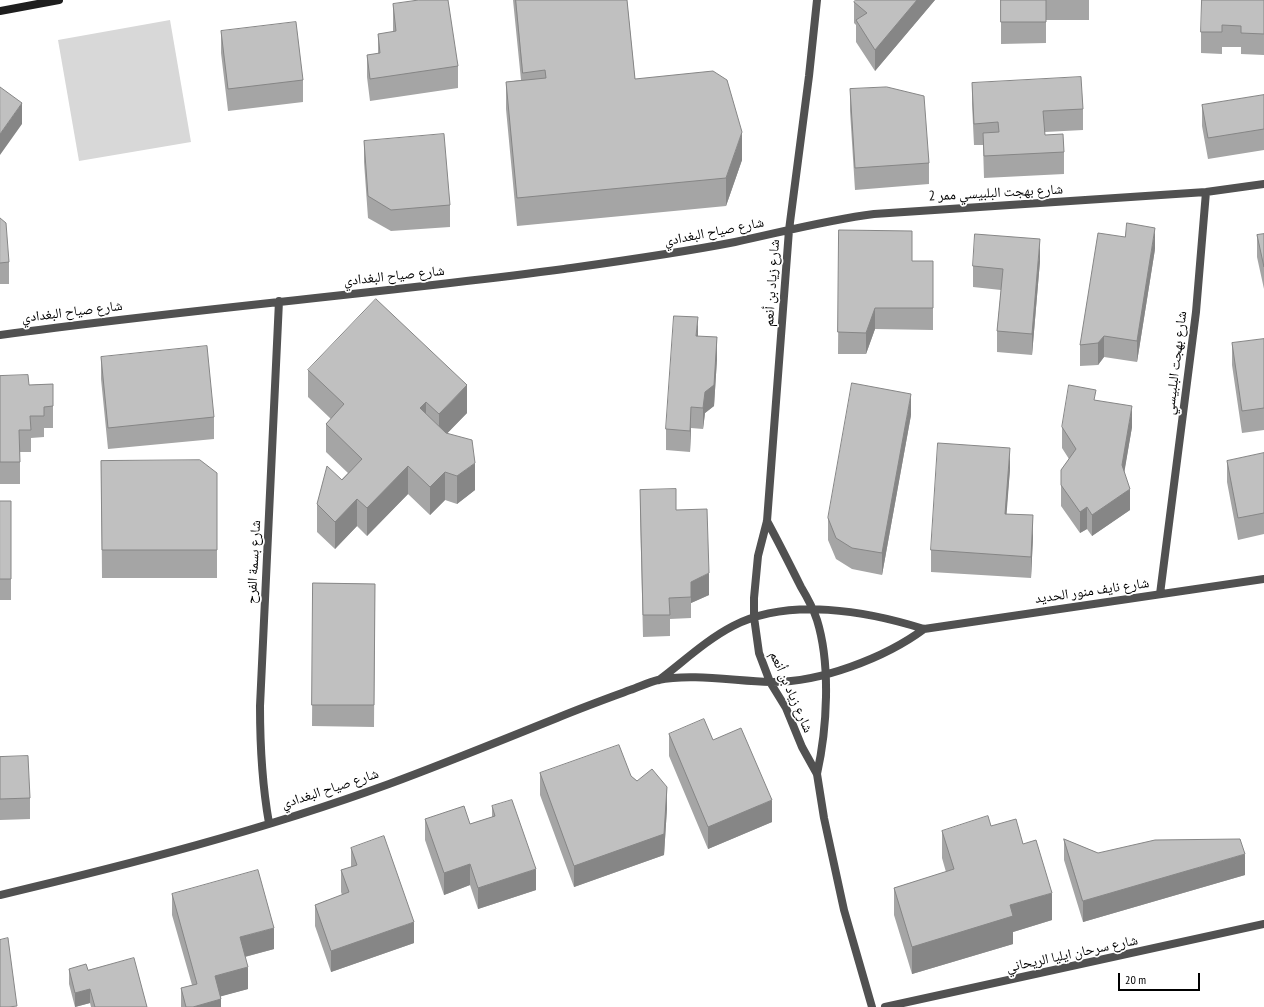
<!DOCTYPE html>
<html>
<head>
<meta charset="utf-8">
<style>
  body { margin:0 }
  #map { position:relative; width:1264px; height:1007px; overflow:hidden; background:#fff; font-family:"PT Sans Narrow",sans-serif }
  canvas { display:block }
  .scale { position:absolute; left:1118px; top:973px; width:82px; height:18px; box-sizing:border-box; border:2px solid #000; border-top:0; padding-left:5px; font-size:12px; line-height:14px; white-space:nowrap; color:#000; -webkit-text-stroke:3px #fff; paint-order:stroke }
</style>
</head>
<body>
<div id="map">
<canvas width="1264" height="1007"></canvas>
<div class="scale">20 m</div>
</div>
<script>
const ctx = document.querySelector('canvas').getContext('2d');
ctx.lineJoin = 'round';
function fillPath(path, color) { ctx.fillStyle = color; ctx.fill(path, 'evenodd'); }
function strokePath(path, color, width, dash) { ctx.strokeStyle = color; ctx.lineWidth = width; ctx.lineCap = dash ? 'butt' : 'round'; ctx.setLineDash(dash || []); ctx.stroke(path); }
function label(font, color, halo, rows, align = 'center') {
  ctx.font = font + ' "PT Sans Narrow","Noto Naskh Arabic",sans-serif'; ctx.lineWidth = 3.5; ctx.setLineDash([]); ctx.textBaseline = 'middle'; ctx.strokeStyle = halo; ctx.fillStyle = color; for (const [text, x, y, turn = 0] of rows) {
    ctx.save(); ctx.translate(x, y); ctx.rotate((+turn || 0) * Math.PI / 180); ctx.textAlign = isNaN(turn) ? turn : align; if (halo) ctx.strokeText(text, 0, 0); ctx.fillText(text, 0, 0); ctx.restore();
  }
}
fillPath(new Path2D(`
  M 170,20 L 191,142 L 79,161 L 58,40 Z`), '#d8d8d8');
strokePath(new Path2D(`
  M 817,0 L 809,76 L 789,230 L 767,521 L 758,556 L 754,598 L 754,617 L 759,653 L 770,682 L 786,708 L 802,747 L 817,774 L 824,818 L 844,910 L 872,1007
  M 0,335 C 188,309 376,294 564,269 C 621,261 679,253 735,242 C 782,232 827,220 874,214 L 1206,192 L 1264,184
  M 767,521 C 779,543 790,565 801,587 C 807,597 813,608 817,620 C 831,665 827,729 817,774
  M 1160,594 L 1196,312 L 1206,192
  M 659,680 C 683,662 706,640 733,626 C 789,597 867,611 924,629 L 1264,579
  M 269,823 C 262,784 260,746 260,706 L 279,301
  M 0,895 C 131,864 263,830 389,784 C 446,763 502,740 557,718 C 581,708 606,699 630,690 C 639,687 649,682 658,680 C 691,673 735,681 770,682 C 819,683 885,658 924,629
  M 885,1007 L 1264,924`), '#515151', 8);
strokePath(new Path2D(`
  M 0,11 L 59,0`), '#1e1e1e', 8);
fillPath(new Path2D(`
  M 513,0 L 627,0 L 635,79 L 742,160 L 726,206 L 517,226 L 506,109 L 506,82 L 521,80 Z
  M 856,0 L 935,0 L 875,71 L 856,42 L 856,25 L 854,23 L 854,2 Z
  M 1001,0 L 1089,0 L 1089,20 L 1046,20 L 1046,43 L 1001,44 Z
  M 1264,0 L 1264,55 L 1241,54 L 1241,47 L 1222,47 L 1222,54 L 1201,53 L 1201,32 Z
  M 393,4 L 458,66 L 458,88 L 370,101 L 367,77 L 367,55 L 378,54 L 378,34 L 393,32 Z
  M 221,31 L 303,80 L 303,102 L 228,111 L 221,53 Z
  M 972,83 L 1083,109 L 1083,130 L 1045,132 L 1045,135 L 1064,152 L 1064,174 L 984,178 L 983,145 L 974,145 L 972,104 Z
  M 850,89 L 929,163 L 929,184 L 855,190 L 850,111 Z
  M 1264,95 L 1264,150 L 1208,159 L 1202,126 L 1202,105 Z
  M 364,141 L 450,205 L 450,227 L 391,231 L 368,218 L 364,162 Z
  M 0,218 L 9,262 L 9,284 L 0,284 Z
  M 839,230 L 912,261 L 933,261 L 933,330 L 875,329 L 866,354 L 838,354 Z
  M 1264,234 L 1264,289 L 1257,257 L 1257,235 Z
  M 1155,249 L 1137,362 L 1104,357 L 1098,365 L 1080,366 L 1080,345 Z
  M 1040,261 L 1032,355 L 997,352 L 997,331 L 1001,290 L 973,287 L 973,266 Z
  M 698,336 L 717,359 L 714,406 L 705,413 L 703,429 L 691,428 L 690,452 L 666,450 L 666,429 Z
  M 1264,339 L 1264,430 L 1242,433 L 1232,365 L 1232,343 Z
  M 101,357 L 214,417 L 214,439 L 108,449 L 101,379 Z
  M 308,370 L 467,413 L 447,433 L 475,490 L 457,504 L 445,500 L 430,515 L 408,494 L 367,536 L 357,526 L 335,549 L 317,532 L 317,504 L 348,473 L 326,452 L 326,424 L 331,419 L 308,397 Z
  M 0,376 L 29,385 L 53,384 L 53,428 L 44,428 L 44,437 L 31,438 L 31,452 L 20,452 L 20,484 L 0,484 Z
  M 1096,400 L 1132,427 L 1124,472 L 1130,510 L 1092,536 L 1087,529 L 1080,533 L 1061,506 L 1061,470 L 1069,459 L 1062,448 L 1062,427 Z
  M 911,415 L 882,575 L 852,569 L 836,559 L 828,540 L 828,518 Z
  M 1264,453 L 1264,534 L 1238,540 L 1227,482 L 1227,461 Z
  M 101,461 L 217,473 L 217,578 L 102,578 Z
  M 1010,469 L 1006,514 L 1033,537 L 1031,578 L 931,572 L 931,550 Z
  M 640,490 L 676,510 L 709,595 L 691,603 L 691,618 L 670,619 L 670,636 L 643,637 L 640,511 Z
  M 0,501 L 11,501 L 11,600 L 0,600 Z
  M 313,583 L 375,584 L 374,727 L 312,726 Z
  M 669,734 L 713,740 L 772,822 L 708,849 L 669,756 Z
  M 0,757 L 30,798 L 30,819 L 0,820 Z
  M 540,773 L 631,776 L 637,781 L 667,808 L 664,855 L 574,887 L 540,795 Z
  M 492,806 L 536,890 L 478,909 L 470,885 L 444,895 L 425,840 L 425,819 L 470,824 L 492,817 Z
  M 991,826 L 1023,844 L 1052,920 L 1013,932 L 1013,944 L 912,974 L 894,915 L 894,888 L 946,872 L 942,858 L 942,831 Z
  M 1064,839 L 1098,853 L 1245,875 L 1083,922 L 1064,860 Z
  M 351,848 L 414,943 L 331,972 L 315,926 L 315,905 L 342,895 L 341,892 L 341,870 L 351,867 Z
  M 172,894 L 274,949 L 245,957 L 248,989 L 221,996 L 221,1007 L 181,1007 L 181,988 L 192,985 L 172,915 Z
  M 69,969 L 88,970 L 147,1007 L 91,1007 L 90,1003 L 75,1007 L 69,984 Z`), '#a5a5a5');
fillPath(new Path2D(`
  M 917,0 L 935,0 L 875,71 L 875,50 Z
  M 22,103 L 22,124 L 0,155 L 0,134 Z
  M 742,132 L 742,160 L 726,206 L 726,178 Z
  M 1155,228 L 1155,249 L 1137,362 L 1137,341 Z
  M 1040,239 L 1040,261 L 1032,355 L 1032,334 Z
  M 875,308 L 875,329 L 866,354 L 866,333 Z
  M 698,317 L 698,339 L 696,336 Z
  M 1104,336 L 1104,357 L 1098,365 L 1098,343 Z
  M 717,337 L 717,359 L 714,406 L 705,413 L 703,429 L 703,408 L 705,392 Z
  M 467,385 L 467,413 L 439,442 L 439,414 Z
  M 911,394 L 911,415 L 882,575 L 882,553 Z
  M 426,402 L 426,429 L 420,408 Z
  M 1132,406 L 1132,427 L 1122,486 L 1122,465 Z
  M 691,407 L 691,428 L 690,452 L 690,431 Z
  M 1010,448 L 1010,469 L 1005,535 L 1005,514 Z
  M 475,463 L 475,490 L 457,504 L 457,476 Z
  M 408,466 L 408,494 L 367,536 L 367,508 Z
  M 445,472 L 445,500 L 430,515 L 430,487 Z
  M 1130,489 L 1130,510 L 1092,536 L 1092,515 Z
  M 357,499 L 357,526 L 335,549 L 335,522 Z
  M 1087,507 L 1087,529 L 1080,533 L 1080,512 Z
  M 1033,515 L 1033,537 L 1031,578 L 1031,557 Z
  M 709,573 L 709,595 L 691,603 L 691,582 Z
  M 667,787 L 667,808 L 664,855 L 574,887 L 574,866 Z
  M 772,800 L 772,822 L 708,849 L 708,827 Z
  M 1245,854 L 1245,875 L 1083,922 L 1083,901 Z
  M 470,864 L 470,885 L 444,895 L 444,873 Z
  M 536,869 L 536,890 L 478,909 L 478,888 Z
  M 1052,893 L 1052,920 L 1013,932 L 1013,944 L 912,974 L 912,947 L 1010,905 Z
  M 414,922 L 414,943 L 331,972 L 331,951 Z
  M 274,928 L 274,949 L 240,958 L 240,937 Z
  M 248,967 L 248,989 L 215,998 L 215,976 Z
  M 90,989 L 90,1003 L 75,1007 L 75,993 Z
  M 221,999 L 221,1007 L 193,1007 Z`), '#868686');
const building = new Path2D(`
  M 419,0 L 448,0 L 458,66 L 370,79 L 367,55 L 380,53 L 378,34 L 396,31 L 393,4 Z
  M 516,0 L 627,0 L 635,79 L 713,71 L 727,80 L 742,132 L 726,178 L 517,198 L 506,82 L 546,78 L 545,70 L 523,73 Z
  M 856,0 L 917,0 L 875,50 L 856,20 L 867,13 L 854,2 Z
  M 1001,0 L 1046,0 L 1046,22 L 1001,22 Z
  M 1202,0 L 1264,0 L 1264,34 L 1241,33 L 1241,26 L 1222,25 L 1222,32 L 1201,32 Z
  M 296,22 L 303,80 L 228,89 L 221,31 Z
  M 1081,77 L 1083,109 L 1043,111 L 1045,135 L 1063,134 L 1064,152 L 984,156 L 983,133 L 999,132 L 998,122 L 974,124 L 972,83 Z
  M 0,87 L 22,103 L 0,134 Z
  M 887,87 L 924,96 L 929,163 L 855,168 L 850,89 Z
  M 1264,95 L 1264,129 L 1208,138 L 1202,105 Z
  M 444,134 L 450,205 L 391,210 L 368,196 L 364,141 Z
  M 0,218 L 6,223 L 9,262 L 0,263 Z
  M 1127,223 L 1155,228 L 1137,341 L 1104,336 L 1098,343 L 1080,345 L 1098,233 L 1125,237 Z
  M 839,230 L 912,231 L 912,261 L 933,261 L 933,308 L 875,308 L 866,333 L 838,332 Z
  M 975,234 L 1040,239 L 1032,334 L 997,331 L 1003,269 L 973,266 Z
  M 1264,234 L 1264,267 L 1257,235 Z
  M 376,299 L 467,385 L 439,414 L 426,402 L 420,408 L 446,433 L 472,440 L 475,463 L 457,476 L 445,472 L 430,487 L 408,466 L 367,508 L 357,499 L 335,522 L 317,504 L 327,466 L 342,480 L 362,459 L 326,424 L 344,404 L 308,370 Z
  M 674,316 L 698,317 L 696,336 L 717,337 L 714,385 L 705,392 L 703,408 L 691,407 L 690,431 L 666,429 Z
  M 1264,339 L 1264,408 L 1242,411 L 1232,343 Z
  M 207,346 L 214,417 L 108,428 L 101,357 Z
  M 28,375 L 29,385 L 53,384 L 53,406 L 44,407 L 44,416 L 30,416 L 31,430 L 19,430 L 20,462 L 0,462 L 0,376 Z
  M 852,383 L 911,394 L 882,553 L 852,548 L 836,538 L 828,518 Z
  M 1069,385 L 1096,390 L 1094,400 L 1132,406 L 1122,465 L 1130,489 L 1092,515 L 1087,507 L 1080,512 L 1061,485 L 1061,470 L 1076,449 L 1062,427 Z
  M 938,443 L 1010,448 L 1005,514 L 1033,515 L 1031,557 L 931,550 Z
  M 1264,453 L 1264,513 L 1238,518 L 1227,461 Z
  M 200,460 L 217,473 L 217,550 L 102,550 L 101,461 Z
  M 676,489 L 676,510 L 707,509 L 709,573 L 691,582 L 691,597 L 669,598 L 670,615 L 643,615 L 640,490 Z
  M 0,501 L 11,501 L 11,579 L 0,579 Z
  M 313,583 L 375,584 L 374,705 L 312,705 Z
  M 704,719 L 713,740 L 741,728 L 772,800 L 708,827 L 669,734 Z
  M 619,745 L 631,776 L 637,781 L 652,769 L 667,787 L 664,834 L 574,866 L 540,773 Z
  M 28,756 L 30,798 L 0,799 L 0,757 Z
  M 512,800 L 536,869 L 478,888 L 470,864 L 444,873 L 425,819 L 464,806 L 470,824 L 495,816 L 492,806 Z
  M 988,816 L 991,826 L 1016,819 L 1023,844 L 1036,840 L 1052,893 L 1010,905 L 1013,916 L 912,947 L 894,888 L 954,869 L 942,831 Z
  M 384,836 L 414,922 L 331,951 L 315,905 L 349,892 L 341,870 L 357,865 L 351,848 Z
  M 1064,839 L 1098,853 L 1155,840 L 1240,839 L 1245,854 L 1083,901 Z
  M 258,870 L 274,928 L 240,937 L 248,967 L 215,976 L 221,999 L 193,1007 L 186,1007 L 181,988 L 197,984 L 172,894 Z
  M 8,938 L 17,1006 L 9,1007 L 0,1007 L 0,940 Z
  M 134,958 L 147,1007 L 95,1007 L 90,989 L 75,993 L 69,969 L 86,964 L 88,970 Z`);
fillPath(building, '#c0c0c0');
strokePath(building, '#868686', 1);
label('14px', '#000', '#fff', [
  ["شارع بهجت البلبيسي ممر 2",996,193,-3],
  ["شارع صياح البغدادي",714,232,-11],
  ["شارع صياح البغدادي",394,276,-6],
  ["شارع زياد بن أنعم",772,283,-86],
  ["شارع صياح البغدادي",72,312,-7],
  ["شارع بهجت البلبيسي",1176,363,-83],
  ["شارع بسمة الفرح",254,562,-87],
  ["شارع نايف منور الحديد",1092,591,-8],
  ["شارع زياد بن أنعم",791,692,66],
  ["شارع صياح البغدادي",330,789,-18],
  ["شارع سرحان ايليا الريحاني",1072,954,-12]
]);
</script>
</body>
</html>
